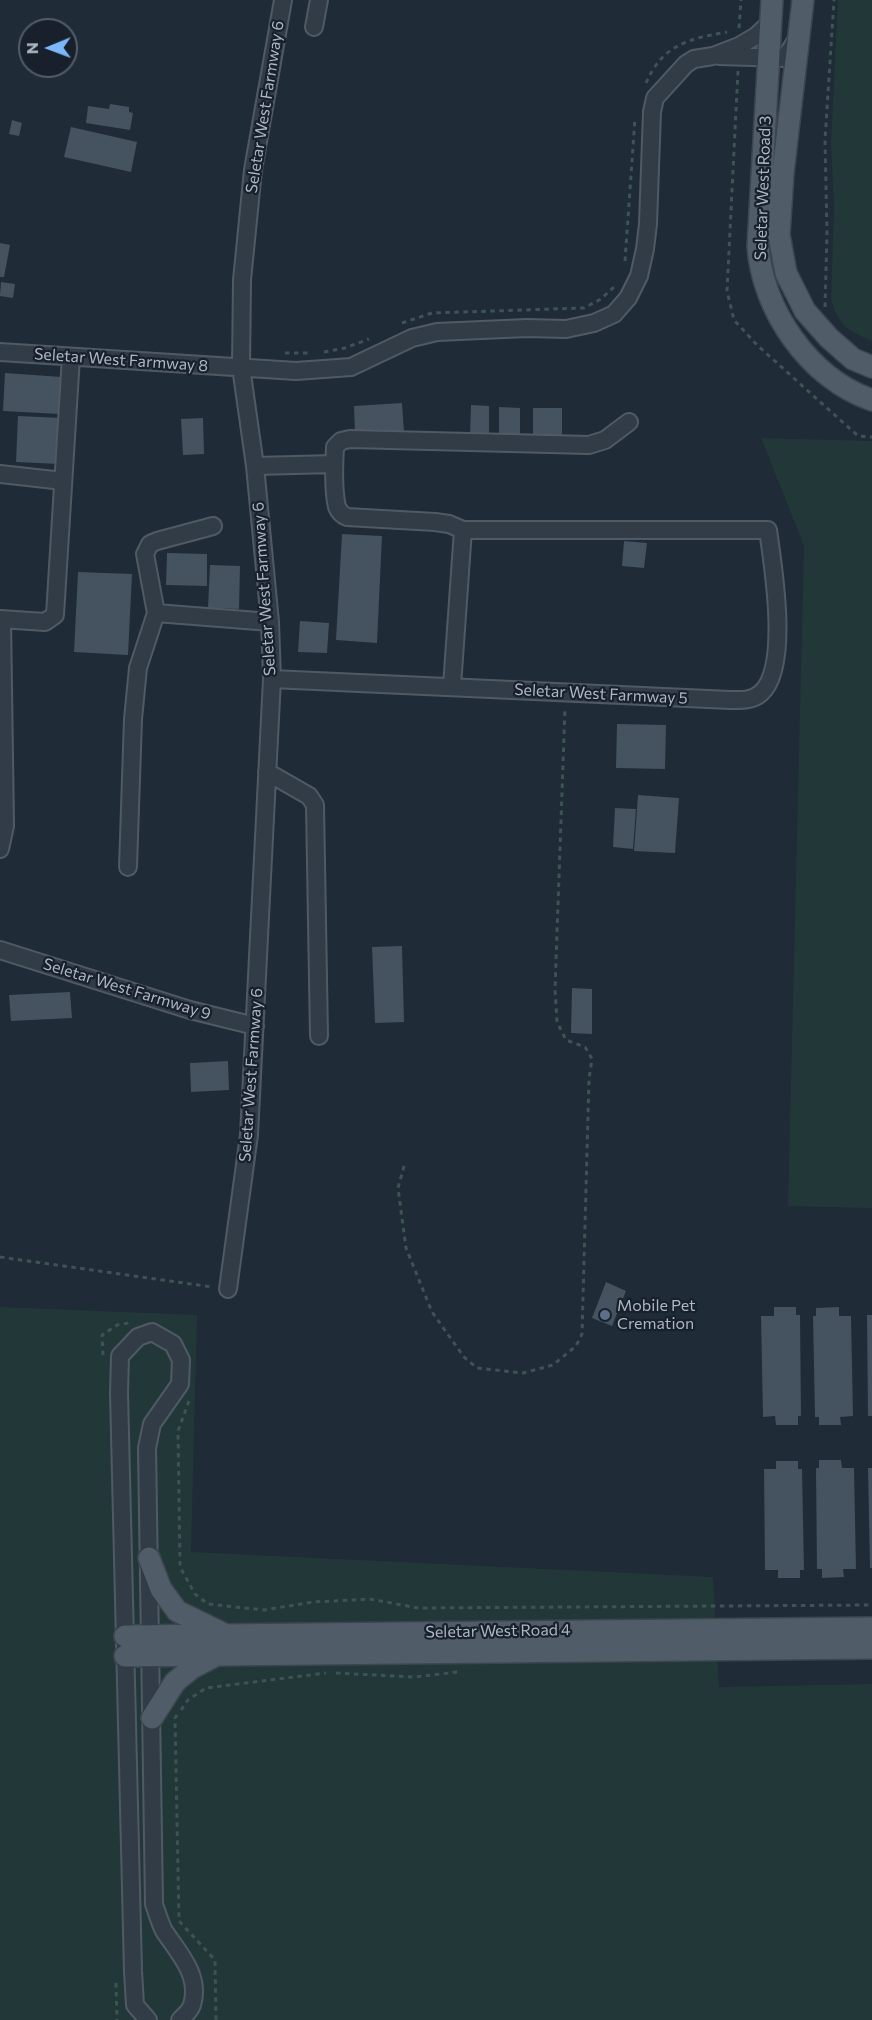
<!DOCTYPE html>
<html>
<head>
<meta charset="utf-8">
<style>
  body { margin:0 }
  #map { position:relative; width:872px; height:2020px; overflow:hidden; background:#1f2b36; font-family:Commissioner,sans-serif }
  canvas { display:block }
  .north { position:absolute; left:18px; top:18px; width:60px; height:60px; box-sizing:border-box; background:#18212b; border:2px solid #535d68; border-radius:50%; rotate:269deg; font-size:16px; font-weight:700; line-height:24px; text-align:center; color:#acb7c4 }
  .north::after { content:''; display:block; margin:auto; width:21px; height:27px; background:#7cb7f9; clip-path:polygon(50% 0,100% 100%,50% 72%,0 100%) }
</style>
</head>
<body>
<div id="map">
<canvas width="872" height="2020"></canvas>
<div class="north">N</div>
</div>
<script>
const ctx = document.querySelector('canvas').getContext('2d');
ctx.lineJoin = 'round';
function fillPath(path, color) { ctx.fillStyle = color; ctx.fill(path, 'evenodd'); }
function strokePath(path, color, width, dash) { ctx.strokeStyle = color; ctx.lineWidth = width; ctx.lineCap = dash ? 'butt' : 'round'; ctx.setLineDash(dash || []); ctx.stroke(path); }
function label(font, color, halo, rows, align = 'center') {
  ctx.font = font + ' Commissioner,sans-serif'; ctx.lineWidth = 4.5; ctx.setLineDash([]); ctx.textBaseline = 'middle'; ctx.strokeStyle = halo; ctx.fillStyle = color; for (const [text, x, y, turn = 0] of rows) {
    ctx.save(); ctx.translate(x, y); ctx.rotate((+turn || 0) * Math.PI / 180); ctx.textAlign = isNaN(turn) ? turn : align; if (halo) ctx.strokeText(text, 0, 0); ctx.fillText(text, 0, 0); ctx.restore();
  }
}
fillPath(new Path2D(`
  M 838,0 L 872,0 L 872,341 C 846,329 840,328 831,299 L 834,206 L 831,143 Z
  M 761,438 L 872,441 L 872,1208 L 788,1206 L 804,546 Z
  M 0,1307 L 197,1315 L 191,1552 L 713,1577 L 719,1687 L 872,1684 L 872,2020 L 0,2020 Z`), '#223838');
fillPath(new Path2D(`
  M 110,104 L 129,107 L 129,112 L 133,113 L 130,130 L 86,123 L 88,106 L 109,109 Z
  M 12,120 L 22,123 L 19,136 L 9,134 Z
  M 71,127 L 137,142 L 131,172 L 64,157 Z
  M 0,243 L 10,245 L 4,277 L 0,277 Z
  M 1,282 L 15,284 L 13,298 L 0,296 Z
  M 5,373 L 62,377 L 60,414 L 3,411 Z
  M 402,403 L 404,432 L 355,435 L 354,406 Z
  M 471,405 L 489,406 L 489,438 L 470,437 Z
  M 499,407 L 520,408 L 520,439 L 499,439 Z
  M 533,408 L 562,408 L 562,441 L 533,441 Z
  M 18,416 L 61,418 L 59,464 L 16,462 Z
  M 203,418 L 204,454 L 183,455 L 181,419 Z
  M 342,534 L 382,536 L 377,643 L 336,640 Z
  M 624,541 L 647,543 L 644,568 L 622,566 Z
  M 167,553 L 207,554 L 207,586 L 166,585 Z
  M 210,565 L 240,566 L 239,609 L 208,608 Z
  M 78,572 L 132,574 L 128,655 L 74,652 Z
  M 300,621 L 329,623 L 327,653 L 298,652 Z
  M 617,724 L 666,725 L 665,769 L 616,768 Z
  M 638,795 L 679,798 L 675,853 L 634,851 Z
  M 615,808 L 636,809 L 633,849 L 613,847 Z
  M 402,946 L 404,1022 L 375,1023 L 372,947 Z
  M 572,988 L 592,989 L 592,1034 L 571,1033 Z
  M 70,992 L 72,1018 L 11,1021 L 9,995 Z
  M 228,1061 L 229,1090 L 191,1092 L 190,1063 Z
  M 606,1282 L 626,1291 L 612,1326 L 592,1318 Z
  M 774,1307 L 796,1307 L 796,1315 L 800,1315 L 801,1416 L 798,1416 L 798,1425 L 776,1425 L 775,1416 L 763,1417 L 761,1316 L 774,1316 Z
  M 839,1307 L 839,1316 L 851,1316 L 853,1416 L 840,1417 L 841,1425 L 819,1425 L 819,1417 L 815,1417 L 813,1316 L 816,1316 L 816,1308 Z
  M 867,1315 L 872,1315 L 872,1416 L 868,1416 Z
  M 819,1460 L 841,1460 L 842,1468 L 854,1468 L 856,1569 L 843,1569 L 844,1577 L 822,1578 L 822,1569 L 817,1569 L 816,1468 L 819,1468 Z
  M 776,1461 L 798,1461 L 798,1469 L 802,1469 L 804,1570 L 800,1570 L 800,1578 L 778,1578 L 778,1570 L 765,1570 L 764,1469 L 776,1469 Z
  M 868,1468 L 872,1468 L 872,1568 L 870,1568 Z`), '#455260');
const minor = new Path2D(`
  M 314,27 L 319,0
  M 719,56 L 785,58 L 797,39
  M 0,352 L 296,371 L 351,367 L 412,338 L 437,332 L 527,328 L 566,329 L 594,323 L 614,314 L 628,298 L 639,276 L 645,249 L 648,224 L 652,112 L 655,98 L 686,64 L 694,59 L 713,56 L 739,46 L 756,36 L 770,23
  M 255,466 L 334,464
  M 0,474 L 63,481
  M 156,613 L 270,622
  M 0,619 L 45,622 L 55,615 L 71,357
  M 272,679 L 730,700 C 741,700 752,701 761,693 C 790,667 773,566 768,530 L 463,530 L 449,524 L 435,522 L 347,517 C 342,515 339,512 337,507 C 333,490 334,464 335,447 L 341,441 L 350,439 L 589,445 L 605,440 L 629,422
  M 452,686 L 463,530
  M 267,772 L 309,796 L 315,805 L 319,1036
  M 0,849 L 5,826 L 2,619
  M 128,867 L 133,719 L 138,668 L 156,613 L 145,554 L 150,544 L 157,541 L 213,526
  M 0,950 L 190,1010 L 255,1026
  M 228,1289 L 249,1135 L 272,679 L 270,622 L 255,466 L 241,367 L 242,280 L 253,170 L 283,0
  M 148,2020 L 135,2005 L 133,1971 L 119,1393 L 120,1356 L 138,1337 L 152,1332 L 173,1344 L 181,1360 L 180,1384 L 152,1424 L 147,1448 L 154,1904 C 157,1913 160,1923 164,1931 C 179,1953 201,1976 192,2005 C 190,2011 184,2016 180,2020`);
const major = new Path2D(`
  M 772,0 L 758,246 C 762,310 810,379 872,400
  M 803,0 L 783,173 L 779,235 L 786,273 L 805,311 L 829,338 L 853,359 L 872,367
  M 149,1558 L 161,1589 L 177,1611 L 222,1633
  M 125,1636 L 872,1628
  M 125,1656 L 872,1648
  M 152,1718 L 175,1682 L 192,1668 L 215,1656`);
strokePath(minor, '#505a65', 20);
strokePath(major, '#3c4550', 24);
strokePath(new Path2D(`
  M 739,28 L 741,0
  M 738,71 L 727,291 L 734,320 L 757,345 L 858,436 L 872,437
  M 646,83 C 663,44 689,39 727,32
  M 625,261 L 635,118
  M 825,307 L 827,234 L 825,140 L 834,0
  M 402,323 L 432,313 L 584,308 L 601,299 L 615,286
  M 324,352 L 345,348 L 369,339
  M 285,353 L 308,353
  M 404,1166 L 398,1188 L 406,1248 L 432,1312 L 464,1357 L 477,1368 L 523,1373 L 553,1365 L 576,1346 L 582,1334 L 589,1079 L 592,1059 L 585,1047 L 566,1040 L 557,1022 L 555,989 L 565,708
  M 0,1257 L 212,1287
  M 103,1355 L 102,1335 L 117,1325 L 129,1323
  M 189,1401 L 178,1431 L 180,1567 L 195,1594 L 208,1604 L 264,1610 L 313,1602 L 370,1599 L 418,1608 L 872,1605
  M 336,1673 L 414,1677 L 458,1672
  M 181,1710 L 188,1700 L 206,1688 L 326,1673
  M 177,1715 L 175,1718 L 179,1921 L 215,1960 L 216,2020
  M 116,1983 L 117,2020`), '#3e5454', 3, [4.5, 4.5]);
strokePath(minor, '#323c47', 16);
strokePath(major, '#505c67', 21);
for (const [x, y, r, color] of [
  [605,1315,6,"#5c6f8a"]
]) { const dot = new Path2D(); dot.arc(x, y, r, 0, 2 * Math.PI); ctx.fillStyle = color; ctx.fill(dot); strokePath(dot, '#18212b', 2); }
label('16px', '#acb7c4', '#18212b', [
  ["Seletar West Farmway 6",265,107,-81],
  ["Seletar West Road 3",763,188,-88],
  ["Seletar West Farmway 8",121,360,4],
  ["Seletar West Farmway 6",264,589,-94],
  ["Seletar West Farmway 5",601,694,3],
  ["Seletar West Farmway 9",127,989,17],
  ["Seletar West Farmway 6",251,1075,-86],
  ["Seletar West Road 4",498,1631,-1]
]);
label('16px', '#acb7c4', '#18212b', [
  ["Mobile Pet",617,1306],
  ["Cremation",617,1324]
], 'left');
</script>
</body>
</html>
